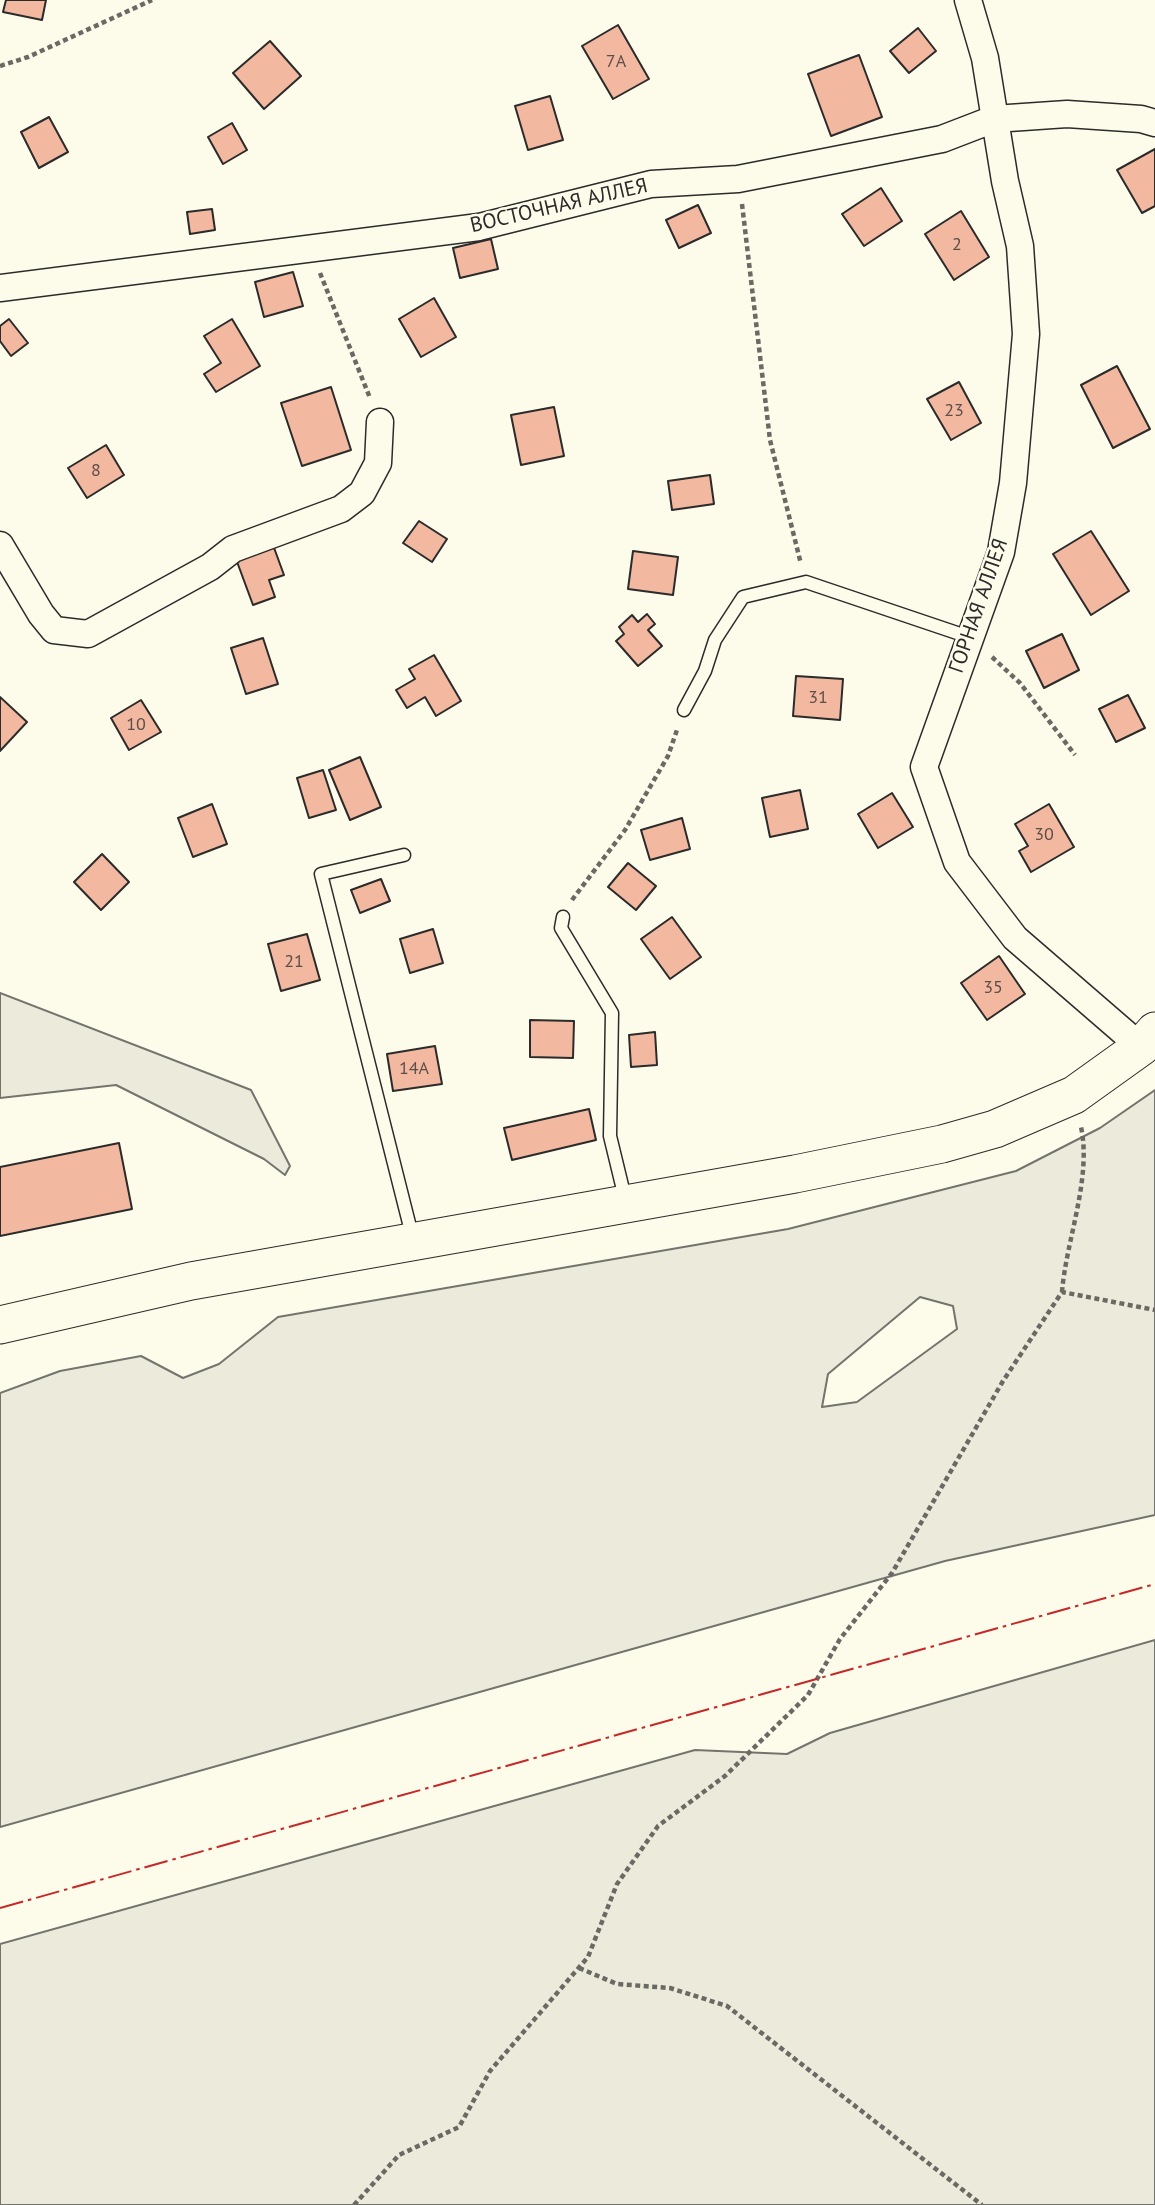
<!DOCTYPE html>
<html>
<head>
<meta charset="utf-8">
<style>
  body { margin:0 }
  canvas { display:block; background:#fdfbea }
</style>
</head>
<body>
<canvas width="1155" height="2205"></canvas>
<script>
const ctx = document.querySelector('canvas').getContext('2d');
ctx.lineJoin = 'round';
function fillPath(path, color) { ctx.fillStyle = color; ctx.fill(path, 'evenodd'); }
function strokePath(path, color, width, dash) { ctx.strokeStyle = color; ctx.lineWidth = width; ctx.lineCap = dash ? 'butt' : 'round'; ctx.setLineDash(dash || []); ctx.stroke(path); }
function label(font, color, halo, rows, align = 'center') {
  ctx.font = font + ' "PT Sans",sans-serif'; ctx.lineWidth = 5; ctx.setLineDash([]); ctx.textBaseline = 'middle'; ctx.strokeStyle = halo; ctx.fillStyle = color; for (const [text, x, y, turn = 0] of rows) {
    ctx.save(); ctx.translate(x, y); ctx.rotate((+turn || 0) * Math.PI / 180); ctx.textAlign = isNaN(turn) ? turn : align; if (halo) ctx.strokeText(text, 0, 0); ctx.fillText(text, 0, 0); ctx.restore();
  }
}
const green = new Path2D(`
  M 0,993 L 251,1090 L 290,1166 L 285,1175 L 264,1159 L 116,1085 L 0,1098 Z
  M 1155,1090 L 1155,1515 L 945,1561 L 0,1827 L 0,1393 L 60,1371 L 141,1356 L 183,1378 L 219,1364 L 278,1317 L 788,1229 L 1016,1171 L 1100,1128 ZM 920,1297 L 953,1306 L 957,1329 L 857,1402 L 822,1407 L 828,1374 Z
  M 1155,1640 L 1155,2205 L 0,2205 L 0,1944 L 695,1750 L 787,1754 L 830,1733 Z`);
fillPath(green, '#ecebdb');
strokePath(green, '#74746e', 2);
const building = new Path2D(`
  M 6,0 L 46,0 L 42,20 L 3,12 Z
  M 618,25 L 649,79 L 613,99 L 582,46 Z
  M 918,28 L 936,51 L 909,73 L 890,51 Z
  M 270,41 L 301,76 L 264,109 L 233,73 Z
  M 859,55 L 882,117 L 831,136 L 808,74 Z
  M 550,96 L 563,140 L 528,150 L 515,106 Z
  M 49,117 L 68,152 L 39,168 L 21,132 Z
  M 232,123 L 247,150 L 223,164 L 208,137 Z
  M 1155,149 L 1155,206 L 1142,213 L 1117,170 Z
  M 881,188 L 902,221 L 864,246 L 842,214 Z
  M 698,205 L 711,233 L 679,248 L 666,220 Z
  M 212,209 L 215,230 L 190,234 L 187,212 Z
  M 961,211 L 989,257 L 954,280 L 925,234 Z
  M 491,239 L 498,269 L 460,278 L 453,248 Z
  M 293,272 L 303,306 L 264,317 L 255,282 Z
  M 434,298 L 456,337 L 421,357 L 399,319 Z
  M 9,319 L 28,343 L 11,356 L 0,341 L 0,326 Z
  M 232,319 L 260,366 L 216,392 L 204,374 L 221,363 L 204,336 Z
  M 1117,366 L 1150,429 L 1113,448 L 1081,385 Z
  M 959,382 L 981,423 L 951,440 L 927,399 Z
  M 331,387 L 351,450 L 302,466 L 281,403 Z
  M 554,407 L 564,456 L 521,465 L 511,415 Z
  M 106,445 L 124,475 L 87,498 L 68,468 Z
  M 710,475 L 714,504 L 672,510 L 668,481 Z
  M 419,521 L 447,539 L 432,562 L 403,543 Z
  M 1091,531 L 1129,591 L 1091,615 L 1053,554 Z
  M 273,545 L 284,575 L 269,580 L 275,597 L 253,605 L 236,559 Z
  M 633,551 L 678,557 L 673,595 L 628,589 Z
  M 647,614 L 655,624 L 648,630 L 662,646 L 638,666 L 616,641 L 624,634 L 619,627 L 632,615 L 638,622 Z
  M 1062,634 L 1079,670 L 1044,688 L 1026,651 Z
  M 263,638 L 278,684 L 246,694 L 231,648 Z
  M 434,655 L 461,701 L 436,716 L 425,697 L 407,708 L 396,690 L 415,679 L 409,669 Z
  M 796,676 L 843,679 L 840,720 L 793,716 Z
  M 1128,695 L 1145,728 L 1116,742 L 1099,709 Z
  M 0,697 L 27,722 L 0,751 Z
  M 141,700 L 161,732 L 129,750 L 111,718 Z
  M 360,757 L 381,807 L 350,820 L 329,770 Z
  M 323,770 L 336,810 L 309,818 L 297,778 Z
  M 800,790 L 808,829 L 770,837 L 762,798 Z
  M 892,793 L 913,827 L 878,848 L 858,814 Z
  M 212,804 L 227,844 L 193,857 L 178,818 Z
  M 1049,804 L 1074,847 L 1031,872 L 1019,851 L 1028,846 L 1015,824 Z
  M 682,818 L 690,849 L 650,860 L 641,830 Z
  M 102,854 L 129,882 L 101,910 L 74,882 Z
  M 628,863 L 656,886 L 636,910 L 608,887 Z
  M 381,879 L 390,901 L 360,913 L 351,890 Z
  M 672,917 L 701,957 L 670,979 L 641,939 Z
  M 433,929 L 443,963 L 410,973 L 400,939 Z
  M 307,934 L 320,980 L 281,991 L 268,944 Z
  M 999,956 L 1025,994 L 987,1020 L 961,983 Z
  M 530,1020 L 574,1021 L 573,1058 L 530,1057 Z
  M 655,1032 L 657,1065 L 631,1067 L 629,1035 Z
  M 435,1046 L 442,1084 L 393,1091 L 387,1054 Z
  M 589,1109 L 596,1140 L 512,1160 L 504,1128 Z
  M 119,1143 L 132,1209 L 0,1236 L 0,1167 Z`);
fillPath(building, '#f2b8a0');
strokePath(building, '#2b2b2b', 2);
const service = new Path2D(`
  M 684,710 L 705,671 L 715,640 L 743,597 L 806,582 L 969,637
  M 404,855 L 321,874 L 413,1239
  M 563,917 L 561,928 L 612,1013 L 610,1136 L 626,1202`);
const minor = new Path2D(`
  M 968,0 L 985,58 L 1005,181 L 1020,246 L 1026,334 L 1013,483 L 1001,552 L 924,767 L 957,862 L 1015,938 L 1141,1047
  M 0,288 L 479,227 L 651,184 L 738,179 L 942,139 L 994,119 L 1067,114 L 1141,119 L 1155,123
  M 0,545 L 41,614 L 54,630 L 88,634 L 210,567 L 233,549 L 341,509 L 362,493 L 378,463 L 380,422`);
const secondary = new Path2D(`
  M 0,1325 L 191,1281 L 795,1174 L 942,1144 L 995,1129 L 1074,1095 L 1141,1047 L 1155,1031`);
strokePath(service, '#2b2b2b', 15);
strokePath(minor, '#2b2b2b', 29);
strokePath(secondary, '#2b2b2b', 39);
strokePath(new Path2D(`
  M 0,66 L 28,57 L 152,0
  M 742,204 L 770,440 L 801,564
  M 320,273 L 370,398
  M 992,657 L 1020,683 L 1075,755
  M 572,900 L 625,830 L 668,756 L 678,727
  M 1062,1292 C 1066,1241 1092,1178 1081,1127
  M 579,1968 L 617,1984 L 670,1988 L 727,2006 L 982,2205
  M 354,2205 L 399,2155 L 459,2127 L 490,2071 L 588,1957 L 617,1884 L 658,1826 L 725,1776 L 808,1695 L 840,1639 L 892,1573 L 1003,1381 L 1062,1292 L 1155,1310`), '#6a6964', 4.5, [5, 3.5]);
strokePath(service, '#fdfbea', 12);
strokePath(minor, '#fdfbea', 26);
strokePath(secondary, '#fdfbea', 37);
strokePath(new Path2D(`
  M 0,1908 L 1155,1584`), '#c62828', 2, [24, 5, 3.5, 5]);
label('18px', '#5d4e48', null, [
  ["7А",616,62],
  ["2",957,245],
  ["23",954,411],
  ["8",96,471],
  ["31",818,698],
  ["10",136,725],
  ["30",1044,835],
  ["21",294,962],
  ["35",993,988],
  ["14А",414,1069]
]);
label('21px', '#2b2b2b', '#fdfbea', [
  ["ВОСТОЧНАЯ АЛЛЕЯ",559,206,-13],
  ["ГОРНАЯ АЛЛЕЯ",979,606,-71]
]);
</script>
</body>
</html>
